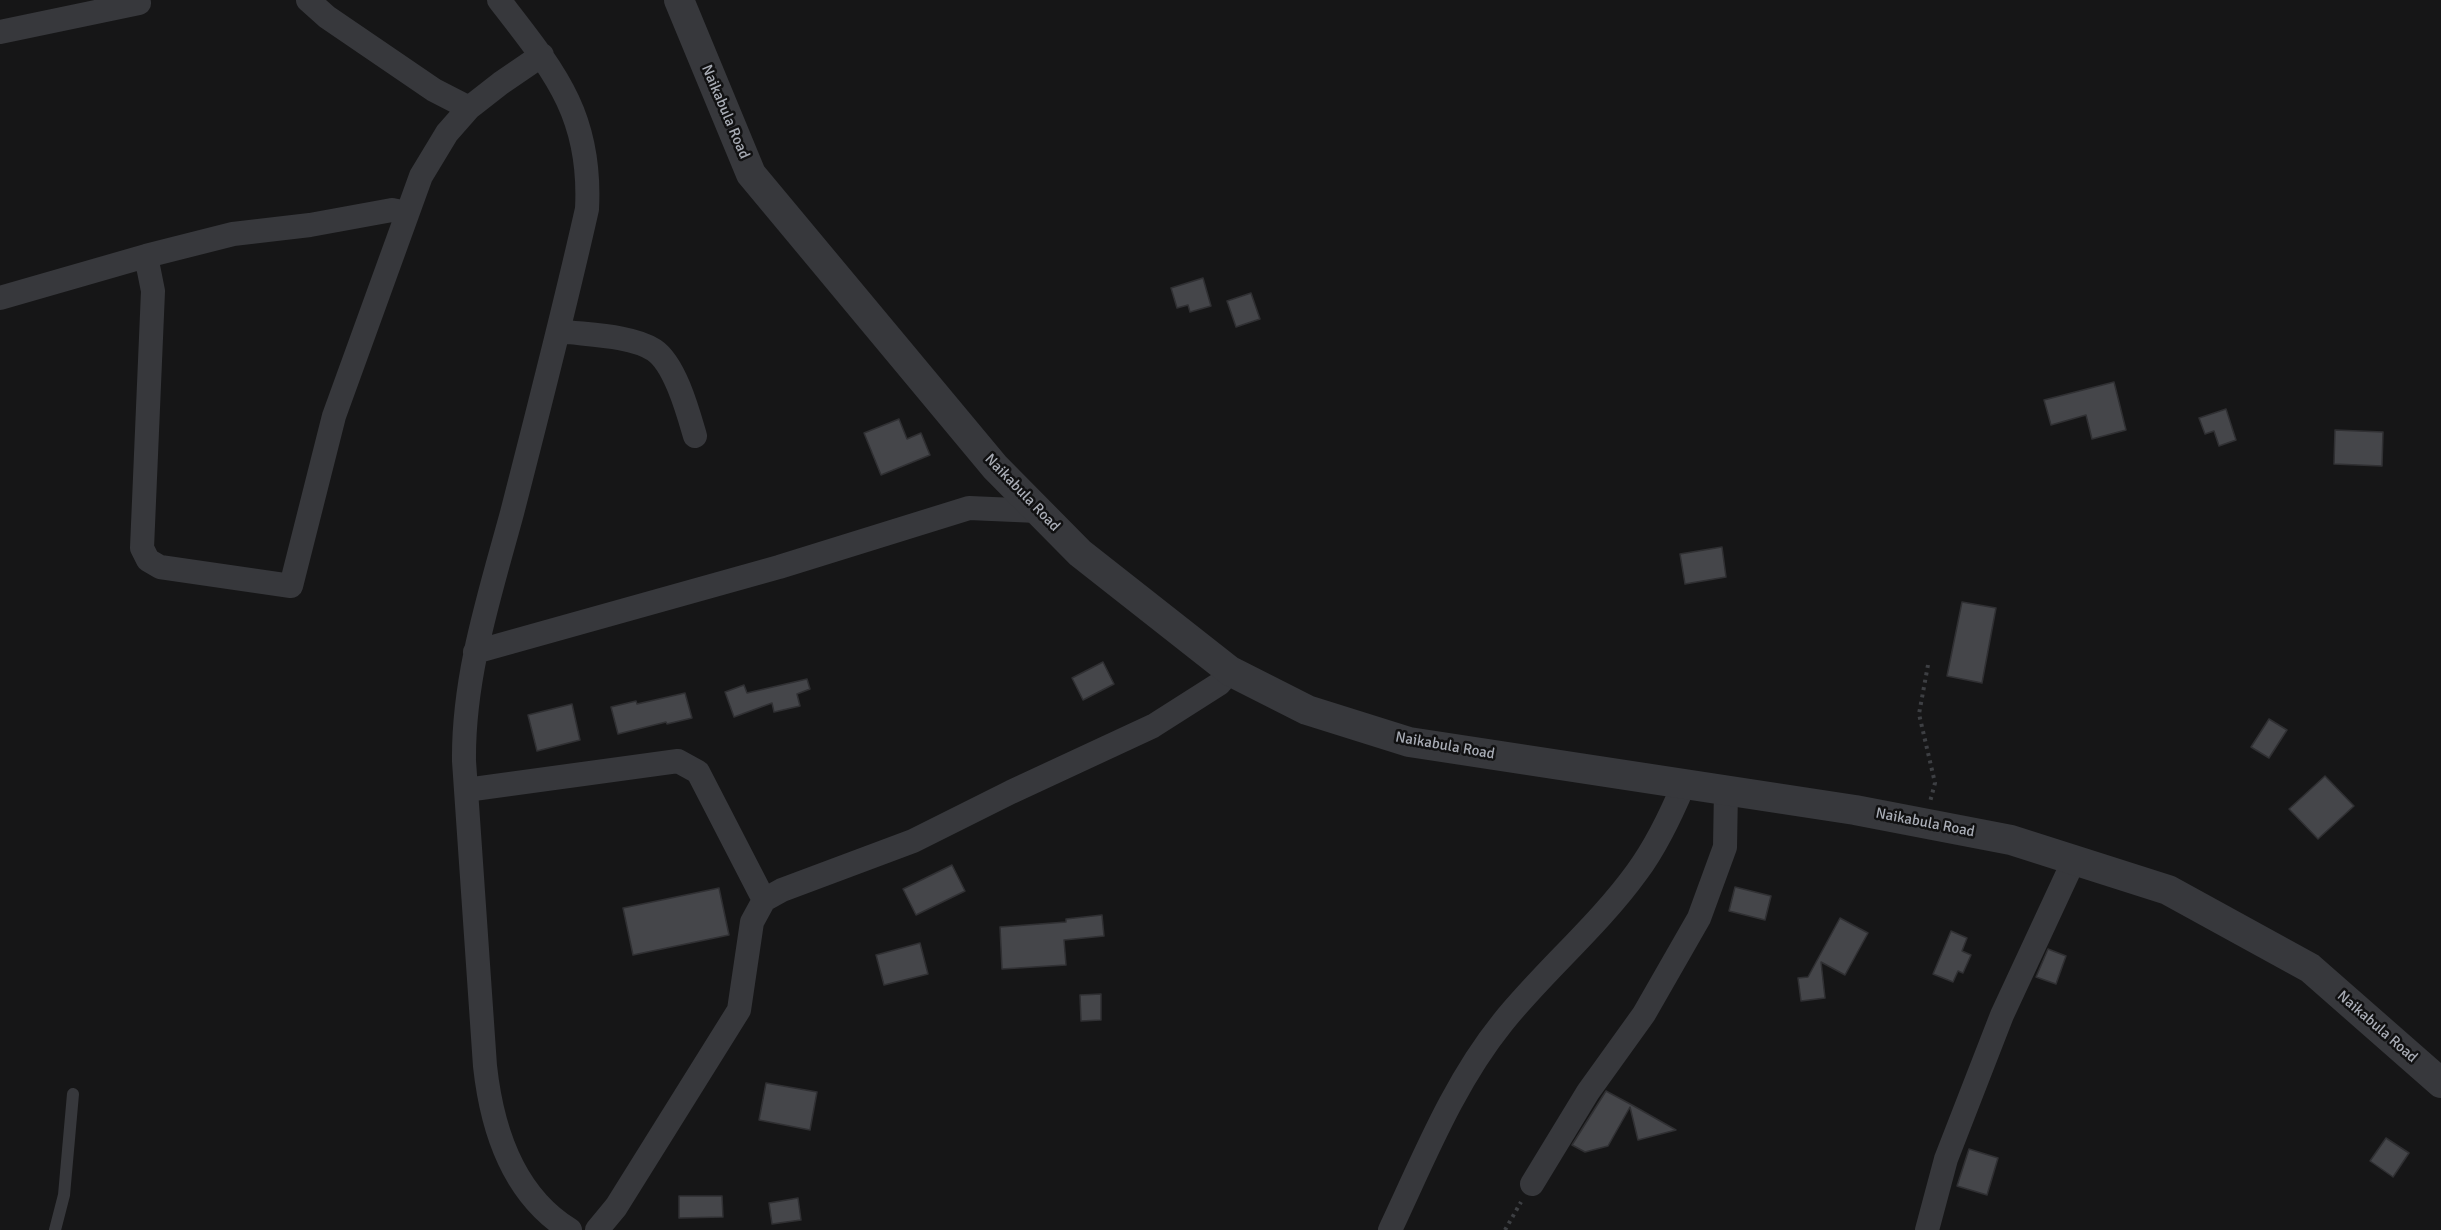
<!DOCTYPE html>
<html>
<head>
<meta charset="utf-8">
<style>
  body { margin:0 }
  canvas { display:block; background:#161617 }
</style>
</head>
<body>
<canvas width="2441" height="1230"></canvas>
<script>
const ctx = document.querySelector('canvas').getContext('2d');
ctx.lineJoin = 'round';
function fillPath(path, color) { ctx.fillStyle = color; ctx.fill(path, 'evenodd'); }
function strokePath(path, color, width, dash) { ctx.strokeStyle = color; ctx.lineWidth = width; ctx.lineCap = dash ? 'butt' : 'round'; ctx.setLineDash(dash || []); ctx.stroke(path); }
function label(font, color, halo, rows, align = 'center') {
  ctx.font = font + ' Signika,sans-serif'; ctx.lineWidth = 5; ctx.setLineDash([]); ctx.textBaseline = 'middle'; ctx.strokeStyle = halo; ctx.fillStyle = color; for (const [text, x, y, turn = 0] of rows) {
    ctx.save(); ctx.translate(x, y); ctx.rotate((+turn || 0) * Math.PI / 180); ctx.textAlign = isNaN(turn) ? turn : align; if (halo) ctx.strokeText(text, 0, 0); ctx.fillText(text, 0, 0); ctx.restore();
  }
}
const building = new Path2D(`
  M 1203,278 L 1211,306 L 1190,312 L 1188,305 L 1177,308 L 1171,288 Z
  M 1251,293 L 1260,319 L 1236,327 L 1227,301 Z
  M 2114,382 L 2126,430 L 2092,439 L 2086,415 L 2051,425 L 2044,400 Z
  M 2226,409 L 2236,440 L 2219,446 L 2214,431 L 2205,434 L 2199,418 Z
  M 899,419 L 907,439 L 921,433 L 930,455 L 881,475 L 864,433 Z
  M 2335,430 L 2383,432 L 2382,466 L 2334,464 Z
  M 1722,547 L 1726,577 L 1685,584 L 1680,554 Z
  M 1962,602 L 1996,608 L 1982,683 L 1947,676 Z
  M 1103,662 L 1114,684 L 1083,700 L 1072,678 Z
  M 807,679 L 810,689 L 797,694 L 800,706 L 774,712 L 772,703 L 734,717 L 725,692 L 744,685 L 747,693 Z
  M 685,693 L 692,718 L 667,724 L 666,722 L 618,734 L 611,707 L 636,701 L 637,704 Z
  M 572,704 L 580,740 L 537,751 L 528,715 Z
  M 2269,719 L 2287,730 L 2269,758 L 2251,747 Z
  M 2325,776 L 2354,806 L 2318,839 L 2289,809 Z
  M 952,865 L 965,891 L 916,915 L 903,889 Z
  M 1735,887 L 1771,896 L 1765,920 L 1729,911 Z
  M 719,888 L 729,935 L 633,955 L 623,908 Z
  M 1102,915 L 1104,936 L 1064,940 L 1066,965 L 1002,969 L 1000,927 L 1066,922 L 1066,919 Z
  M 1840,918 L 1868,933 L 1845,975 L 1821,962 L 1825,998 L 1801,1001 L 1798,978 L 1808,977 Z
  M 1951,931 L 1967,938 L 1962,951 L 1971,955 L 1963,973 L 1958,971 L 1953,982 L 1933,974 Z
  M 920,943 L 928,974 L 884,985 L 876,955 Z
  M 2048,949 L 2066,956 L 2056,984 L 2036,977 Z
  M 1101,994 L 1101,1020 L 1081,1021 L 1080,995 Z
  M 766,1083 L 817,1092 L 810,1130 L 759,1120 Z
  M 1606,1091 L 1632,1105 L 1676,1130 L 1638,1140 L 1630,1107 L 1608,1146 L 1585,1152 L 1572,1145 Z
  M 2386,1138 L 2409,1153 L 2393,1177 L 2370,1161 Z
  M 1969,1149 L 1998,1158 L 1987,1195 L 1957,1186 Z
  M 679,1196 L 722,1196 L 723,1217 L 679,1218 Z
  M 798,1198 L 801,1220 L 772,1224 L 769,1203 Z`);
fillPath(building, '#45464a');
strokePath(building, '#303033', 1.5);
strokePath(new Path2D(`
  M 1928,665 L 1919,714 L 1935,783 L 1930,802
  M 1505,1230 L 1521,1202`), '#3d3f43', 4, [3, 4.5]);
strokePath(new Path2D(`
  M 55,1230 L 64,1195 L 73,1094`), '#37383c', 12);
strokePath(new Path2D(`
  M 308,0 L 327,17 L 434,90 L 469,108
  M 499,0 C 553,70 592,114 587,209 C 564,311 538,412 512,513 C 490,594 463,676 464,761 L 485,1066 C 492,1130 513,1195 570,1230
  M 0,32 L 139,3
  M 146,256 L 153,291 L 142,548 L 148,560 L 160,567 L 291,586 L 334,416 L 421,176 L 447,133 L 469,108 L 501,83 L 542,55
  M 0,298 L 146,256 L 233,234 L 310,225 L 392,210 L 406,213
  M 559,331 C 586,335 631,335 654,350 C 675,364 688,412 695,436
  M 475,652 L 779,567 L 969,508 L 1038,511
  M 466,790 L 678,761 L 698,772 L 764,900
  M 1532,1184 L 1588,1092 L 1644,1014 L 1699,918 L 1725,847 L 1726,790
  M 597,1230 L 616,1207 L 739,1010 L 752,922 L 764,900 L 782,890 L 913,841 L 1011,792 L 1153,726 L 1219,684 L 1230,671
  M 1390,1230 C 1424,1158 1453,1084 1503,1022 C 1545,970 1598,926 1637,872 C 1657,845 1671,815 1684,784
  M 1927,1230 L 1946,1159 L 2002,1015 L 2074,860`), '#37383c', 24);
strokePath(new Path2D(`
  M 679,0 L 751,174 L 995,467 L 1080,553 L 1230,671 L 1307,710 L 1409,742 L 1855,810 L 2011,840 L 2168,890 L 2310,968 L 2441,1083`), '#37383c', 30);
label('15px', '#a9adb6', '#111112', [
  ["Naikabula Road",725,112,67],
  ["Naikabula Road",1022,493,46],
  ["Naikabula Road",1445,746,10],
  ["Naikabula Road",1925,823,11],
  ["Naikabula Road",2377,1027,41]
]);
</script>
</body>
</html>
